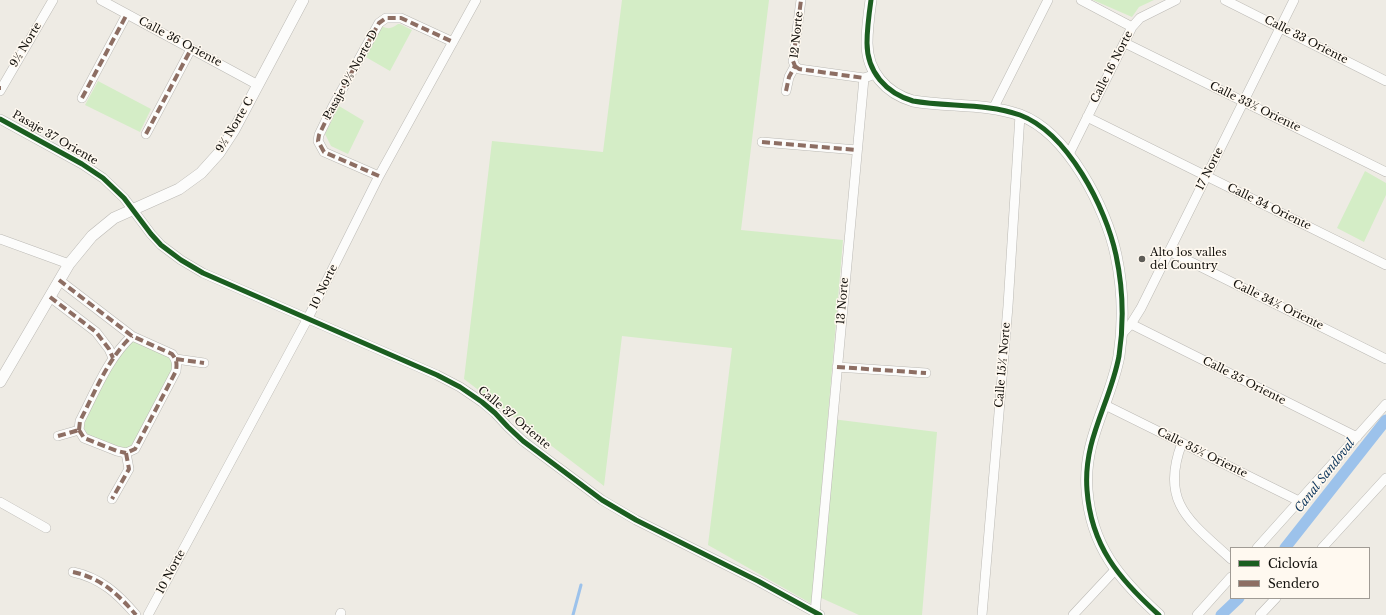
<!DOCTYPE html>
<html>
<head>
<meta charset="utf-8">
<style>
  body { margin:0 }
  #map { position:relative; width:1386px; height:615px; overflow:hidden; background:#eeebe4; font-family:"Libre Baskerville",serif }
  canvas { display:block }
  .legend { position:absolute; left:1230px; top:547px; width:140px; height:52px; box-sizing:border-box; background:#fff9f0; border:1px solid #a09b94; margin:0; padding:5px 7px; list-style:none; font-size:12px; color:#110f0b }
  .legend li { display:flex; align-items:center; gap:8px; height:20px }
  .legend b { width:20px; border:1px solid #a09b94 }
</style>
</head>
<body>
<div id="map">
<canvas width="1386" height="615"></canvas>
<ul class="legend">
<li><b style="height:5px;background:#1b5e20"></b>Ciclovía</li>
<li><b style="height:5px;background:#8d6e63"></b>Sendero</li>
</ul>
</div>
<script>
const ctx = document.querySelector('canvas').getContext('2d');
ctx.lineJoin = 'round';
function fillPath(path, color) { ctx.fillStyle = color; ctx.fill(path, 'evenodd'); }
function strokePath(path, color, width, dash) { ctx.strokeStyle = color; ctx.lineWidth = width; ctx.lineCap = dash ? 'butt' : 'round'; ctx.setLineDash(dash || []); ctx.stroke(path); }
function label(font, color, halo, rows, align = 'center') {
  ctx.font = font + ' "Libre Baskerville",serif'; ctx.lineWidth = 3; ctx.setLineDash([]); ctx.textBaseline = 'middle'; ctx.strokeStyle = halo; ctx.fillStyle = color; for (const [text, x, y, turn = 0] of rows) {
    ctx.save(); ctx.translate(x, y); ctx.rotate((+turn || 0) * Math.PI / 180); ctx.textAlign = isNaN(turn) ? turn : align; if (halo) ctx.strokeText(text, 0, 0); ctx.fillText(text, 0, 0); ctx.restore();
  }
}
fillPath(new Path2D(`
  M 622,0 L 769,0 L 741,230 L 843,240 L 812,604 L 708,545 L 732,348 L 622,336 L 604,486 L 464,379 L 492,141 L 603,152 Z
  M 1093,0 L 1154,0 L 1139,7 L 1132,17 Z
  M 398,24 L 400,24 L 412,30 L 390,71 L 364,56 L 382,26 C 389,30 392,28 398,24 Z
  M 98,81 L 151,109 L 140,132 L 85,105 Z
  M 339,106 L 364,121 L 348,154 L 331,146 L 325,134 Z
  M 1365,171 L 1386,183 L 1386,195 L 1364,242 L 1337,228 Z
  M 132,336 L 172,354 L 177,365 L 133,450 L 84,438 L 80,421 Z
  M 832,419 L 937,432 L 922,615 L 859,615 L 819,597 Z`), '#d4edc6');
strokePath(new Path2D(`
  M 573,615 L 581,585`), '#9cc2eb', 3);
strokePath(new Path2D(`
  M 1285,548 L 1386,420
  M 1221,615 L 1239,598`), '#9cc2eb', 11);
const minor = new Path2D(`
  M 101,0 L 258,85
  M 1081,0 L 1132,27
  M 1225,0 L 1386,81
  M 1125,43 L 1386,172
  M 795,66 L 799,69 L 864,78 L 870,76
  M 0,91 L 53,0
  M 786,91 L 789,77 L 795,66 L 793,61 L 801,0
  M 82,98 L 127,14
  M 993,109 L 1048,0
  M 1087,117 L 1386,265
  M 0,119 L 82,164 L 103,178 L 124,198 L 151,234 L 161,245 L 181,260 L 203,273 L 437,375 L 460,387 L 482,402 L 495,413 L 508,427 L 523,441 L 602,500 L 636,520 L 758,581 L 820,615
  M 146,134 L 191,49
  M 762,142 L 857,150
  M 1069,154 L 1132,27 L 1140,18 L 1176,0
  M 379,176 L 324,152 L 318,141 L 319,135 L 333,106 L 379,23 L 386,18 L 401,18 L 453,42
  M 0,239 L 69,264
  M 1169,251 L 1386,359
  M 59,280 L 132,336 L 172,354 C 177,360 177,364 176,371 L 135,449 L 126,453 L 129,469 L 112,499
  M 50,297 L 96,332 L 109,349 L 113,358
  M 1131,324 L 1357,437
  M 1121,335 L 1131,324 L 1141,308 L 1294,0
  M 176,359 L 204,363
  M 837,367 L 926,373
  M 1105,405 L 1299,501
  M 79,430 L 80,421 C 95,392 108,358 132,336
  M 79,430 L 84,438 L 117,451 L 126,453
  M 58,436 L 79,430
  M 1182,443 C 1159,503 1191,522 1231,559
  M 0,502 L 46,528
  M 1257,548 L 1386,404
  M 1322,548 L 1386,478
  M 73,572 C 101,578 118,594 136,615
  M 815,613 L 864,78
  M 148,615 L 308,318 L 379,176 L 476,0
  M 340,615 L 341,613
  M 982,615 L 1008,306 L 1020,115
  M 1073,615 L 1115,570
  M 1197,615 L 1231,577
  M 1260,615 L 1276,598`);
const tertiary = new Path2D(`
  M 871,0 C 869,14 867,29 867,43 C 867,72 886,93 913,101 C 948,107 986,103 1020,115 C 1068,133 1106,208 1116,255 C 1123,288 1124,323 1119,356 C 1110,404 1083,439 1087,490 C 1091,546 1119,579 1159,615
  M 0,382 L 69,264 L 92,236 L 114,218 L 179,189 L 201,173 L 219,153 L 234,130 L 303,0`);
strokePath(minor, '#bbb9b4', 10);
strokePath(tertiary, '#bbb9b4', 12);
strokePath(minor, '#fcfcfb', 9);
strokePath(tertiary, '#fcfcfb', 11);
strokePath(new Path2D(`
  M 795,66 L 799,69 L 864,78
  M 0,88 L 1,88
  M 786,91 L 789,77 L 795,66 L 793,61 L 801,0
  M 82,98 L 127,14
  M 146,134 L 191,49
  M 762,142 L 857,150
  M 379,176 L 324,152 L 318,141 L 319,135 L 333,106 L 379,23 L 386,18 L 401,18 L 453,42
  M 59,280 L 132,336 L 172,354 C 177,360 177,364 176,371 L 135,449 L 126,453 L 129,469 L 112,499
  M 50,297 L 96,332 L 109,349 L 113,358
  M 176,359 L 204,363
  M 837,367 L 926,373
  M 79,430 L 80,421 C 95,392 108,358 132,336
  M 79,430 L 84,438 L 117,451 L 126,453
  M 58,436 L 79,430
  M 73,572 C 101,578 118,594 136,615`), '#8d6e63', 4, [8, 4]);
strokePath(new Path2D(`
  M 871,0 C 869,14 867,29 867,43 C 867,72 886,93 913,101 C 948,107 986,103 1020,115 C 1068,133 1106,208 1116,255 C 1123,288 1124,323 1119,356 C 1110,404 1083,439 1087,490 C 1091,546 1119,579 1159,615
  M 0,119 L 82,164 L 103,178 L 124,198 L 151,234 L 161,245 L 181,260 L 203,273 L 437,375 L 460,387 L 482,402 L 495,413 L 508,427 L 523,441 L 602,500 L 636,520 L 758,581 L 820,615`), '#1b5e20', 5);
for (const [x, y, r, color] of [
  [1142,259,4,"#5e5c57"]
]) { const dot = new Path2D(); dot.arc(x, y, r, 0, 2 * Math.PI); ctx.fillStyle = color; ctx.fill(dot); strokePath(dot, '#fff9f0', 1.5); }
label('11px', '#110f0b', '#fff9f0', [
  ["12 Norte",797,35,-84],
  ["Calle 33 Oriente",1306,40,27],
  ["Calle 36 Oriente",180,42,28],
  ["9½ Norte",26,45,-59],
  ["Calle 16 Norte",1112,67,-63],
  ["Pasaje 9½ Norte D",351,75,-61],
  ["Calle 33½ Oriente",1255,107,26],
  ["9½ Norte C",235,125,-59],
  ["Pasaje 37 Oriente",55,138,30],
  ["17 Norte",1210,169,-63],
  ["Calle 34 Oriente",1269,207,26],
  ["10 Norte",324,287,-64],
  ["13 Norte",843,301,-85],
  ["Calle 34½ Oriente",1278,305,26],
  ["Calle 15½ Norte",1003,365,-85],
  ["Calle 35 Oriente",1244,381,27],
  ["Calle 37 Oriente",514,418,40],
  ["Calle 35½ Oriente",1202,453,26],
  ["10 Norte",171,572,-62]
]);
label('11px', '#110f0b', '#fff9f0', [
  ["Alto los valles",1150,253],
  ["del Country",1150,266]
], 'left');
label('italic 12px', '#0d365d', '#fff9f0', [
  ["Canal Sandoval",1325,476,-52]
]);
</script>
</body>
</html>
